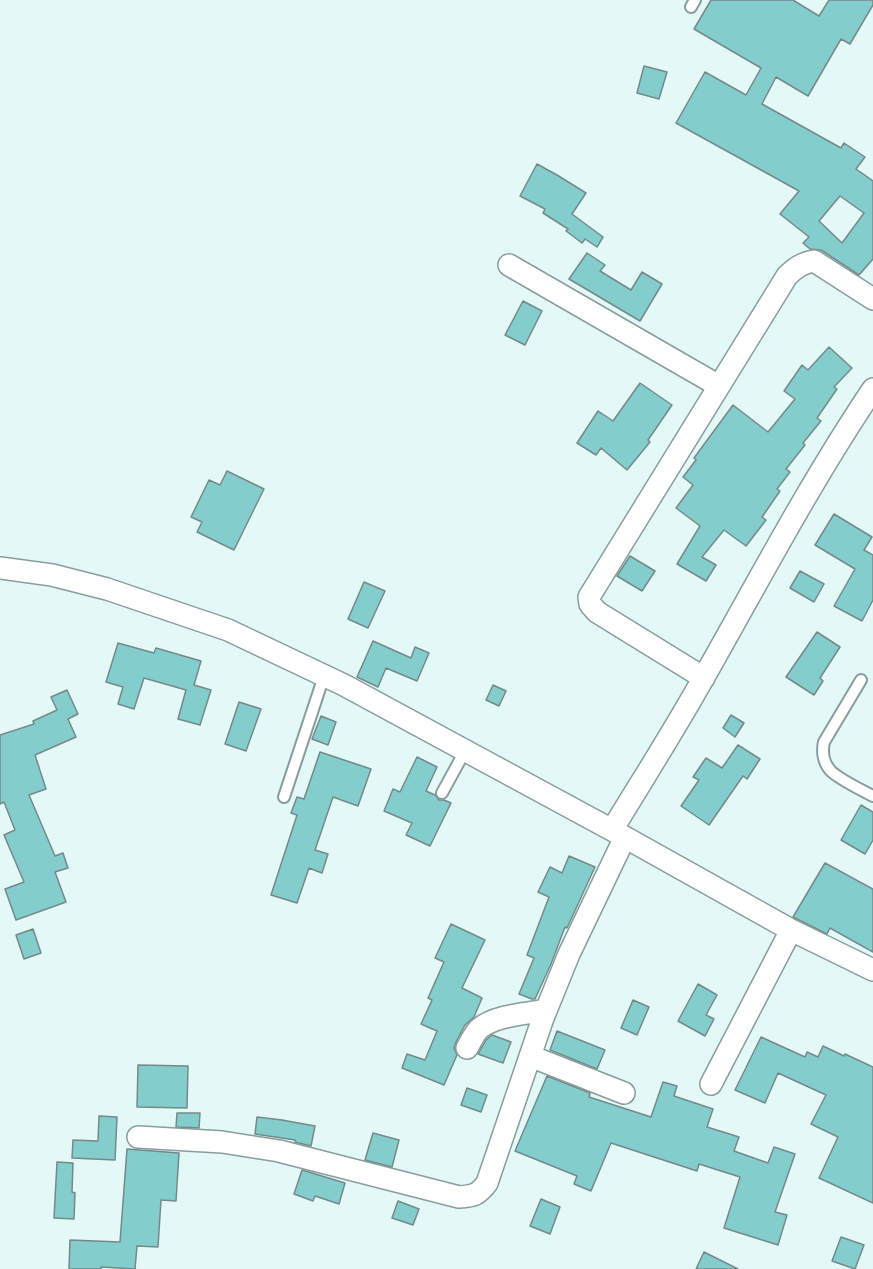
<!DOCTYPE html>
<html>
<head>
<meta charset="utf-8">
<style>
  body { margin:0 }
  canvas { display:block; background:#e2f9f8 }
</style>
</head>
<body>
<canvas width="873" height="1269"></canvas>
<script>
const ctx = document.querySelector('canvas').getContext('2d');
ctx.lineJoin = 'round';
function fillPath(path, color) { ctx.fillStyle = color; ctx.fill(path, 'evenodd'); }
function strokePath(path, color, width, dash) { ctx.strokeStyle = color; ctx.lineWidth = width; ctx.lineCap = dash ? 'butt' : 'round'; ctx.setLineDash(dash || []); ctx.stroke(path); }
const building = new Path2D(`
  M 711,0 L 793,0 L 819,16 L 829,0 L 873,0 L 873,5 L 850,44 L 841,39 L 808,96 L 776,77 L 762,104 L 841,148 L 844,143 L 865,157 L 856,169 L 873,181 L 873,259 L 859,275 L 821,250 L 810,249 L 803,243 L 809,237 L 780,214 L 799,191 L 676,123 L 705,72 L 746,95 L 761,68 L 694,29 ZM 840,196 L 864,213 L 842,243 L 819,221 Z
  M 644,66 L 667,72 L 659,99 L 637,93 Z
  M 537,164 L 557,175 L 586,193 L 572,214 L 603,237 L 597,247 L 585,239 L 582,243 L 566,231 L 568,229 L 543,213 L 545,209 L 520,196 Z
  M 587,253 L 605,265 L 600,271 L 631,290 L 642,272 L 662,284 L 640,321 L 569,279 Z
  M 523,301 L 542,311 L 525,345 L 505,335 Z
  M 829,347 L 852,368 L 834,387 L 837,389 L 817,418 L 821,421 L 803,443 L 805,445 L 786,469 L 790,472 L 777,489 L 780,491 L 762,517 L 766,520 L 746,546 L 724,530 L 702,557 L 716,565 L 706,581 L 677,564 L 700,526 L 676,508 L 693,485 L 683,477 L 696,460 L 694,458 L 733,405 L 768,432 L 795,399 L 784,391 L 802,365 L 808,370 Z
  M 640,383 L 672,405 L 648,440 L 650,442 L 627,470 L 601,448 L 596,455 L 577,443 L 598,411 L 613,421 Z
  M 227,471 L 264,489 L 234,550 L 197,532 L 202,522 L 191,517 L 209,480 L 220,485 Z
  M 834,514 L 872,537 L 864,550 L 873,555 L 873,600 L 862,621 L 834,606 L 855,569 L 815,545 Z
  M 630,556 L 655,571 L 642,591 L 617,576 Z
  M 800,571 L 824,584 L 814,602 L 790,588 Z
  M 364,582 L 385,591 L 368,628 L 348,619 Z
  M 817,632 L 840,647 L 820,678 L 823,681 L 814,695 L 786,677 Z
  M 373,641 L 411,658 L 415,647 L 429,653 L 417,681 L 386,668 L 378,687 L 357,677 Z
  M 118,643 L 154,653 L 156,648 L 201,661 L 194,685 L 211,690 L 200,725 L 178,719 L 186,690 L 144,678 L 134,709 L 118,704 L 123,687 L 106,682 Z
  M 493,685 L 506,691 L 499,706 L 486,700 Z
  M 67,690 L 78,714 L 68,719 L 76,737 L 35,755 L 46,789 L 29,795 L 55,856 L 63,853 L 68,868 L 55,872 L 66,902 L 16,920 L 5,889 L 24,882 L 4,835 L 15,830 L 4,802 L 0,804 L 0,735 L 34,724 L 33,721 L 57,710 L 51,697 Z
  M 239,702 L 261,709 L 246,751 L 225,744 Z
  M 731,715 L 744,723 L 735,737 L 723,728 Z
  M 321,716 L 336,722 L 328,745 L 312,739 Z
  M 738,745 L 760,759 L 747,779 L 743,776 L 709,825 L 681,806 L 699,780 L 693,777 L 706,758 L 722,768 Z
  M 320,752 L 371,769 L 358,806 L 333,797 L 315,850 L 328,854 L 322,873 L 309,868 L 297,903 L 271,895 L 297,815 L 291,813 L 297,797 L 304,799 Z
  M 417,757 L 437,767 L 426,791 L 435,795 L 439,800 L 444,800 L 451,803 L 430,846 L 406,835 L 412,823 L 384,811 L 393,789 L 400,792 Z
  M 861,805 L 873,812 L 873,840 L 865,854 L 841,840 Z
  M 569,856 L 595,867 L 567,928 L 565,927 L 551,964 L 535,999 L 532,999 L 519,994 L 534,958 L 527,955 L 549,897 L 538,892 L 550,867 L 562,873 Z
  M 825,863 L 873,889 L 873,952 L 830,928 L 827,934 L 793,917 Z
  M 451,924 L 485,940 L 462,988 L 482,998 L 474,1017 L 465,1025 L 456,1042 L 454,1048 L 457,1055 L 444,1085 L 402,1068 L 407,1054 L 425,1060 L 437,1031 L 421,1024 L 432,1000 L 428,998 L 444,962 L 435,958 Z
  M 33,929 L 41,953 L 24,959 L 16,935 Z
  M 698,984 L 717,995 L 706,1015 L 714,1019 L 705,1036 L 678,1021 Z
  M 633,1000 L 649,1007 L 637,1035 L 621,1028 Z
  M 557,1031 L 605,1050 L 597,1069 L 550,1050 Z
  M 492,1035 L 511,1042 L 503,1063 L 478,1054 L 486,1040 Z
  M 761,1037 L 805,1057 L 807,1052 L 818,1057 L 823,1046 L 844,1056 L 845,1054 L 873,1067 L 873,1203 L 819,1178 L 838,1137 L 811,1124 L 826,1095 L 778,1073 L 765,1103 L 735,1090 Z
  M 138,1065 L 188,1066 L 187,1108 L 137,1107 Z
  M 547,1076 L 590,1093 L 589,1097 L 651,1117 L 663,1082 L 677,1086 L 674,1096 L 713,1109 L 707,1127 L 739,1137 L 734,1151 L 768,1163 L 774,1147 L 795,1154 L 775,1212 L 787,1215 L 778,1245 L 724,1228 L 740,1177 L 699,1164 L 697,1171 L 611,1143 L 591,1191 L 574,1184 L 577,1176 L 515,1151 Z
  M 467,1088 L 487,1095 L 481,1112 L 461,1105 Z
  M 177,1113 L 200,1113 L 199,1128 L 176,1127 Z
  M 99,1116 L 117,1117 L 115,1160 L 72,1158 L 73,1140 L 98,1141 Z
  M 257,1117 L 282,1120 L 315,1126 L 311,1146 L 295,1142 L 295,1140 L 255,1134 Z
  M 373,1133 L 399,1140 L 392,1167 L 365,1160 Z
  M 127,1149 L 179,1153 L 176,1201 L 161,1200 L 158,1247 L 137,1246 L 135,1269 L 101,1267 L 101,1269 L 69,1269 L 70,1240 L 120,1242 Z
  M 57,1162 L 73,1163 L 72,1192 L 75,1193 L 74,1219 L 54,1218 Z
  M 302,1170 L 345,1183 L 339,1204 L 315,1196 L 313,1201 L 294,1194 Z
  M 541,1199 L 560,1207 L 550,1234 L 530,1226 Z
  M 398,1201 L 419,1209 L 413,1225 L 392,1218 Z
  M 841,1237 L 864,1245 L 855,1269 L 832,1261 Z
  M 704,1252 L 738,1269 L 696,1269 Z`);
fillPath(building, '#83cdcc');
strokePath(building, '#758989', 1.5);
const lane = new Path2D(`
  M 691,7 L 695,0
  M 861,680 L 824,742 C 822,751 823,762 830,770 C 836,777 863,791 873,796
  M 442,793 L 465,751
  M 284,797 L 324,676`);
const street = new Path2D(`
  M 509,265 L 719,386
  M 0,568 L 52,575 L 107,589 L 228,630 L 344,685 L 612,830 L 791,930 L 873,970
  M 704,678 L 597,612 L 590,604 L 589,597 L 787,276 C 795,268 802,263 814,261 L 873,299
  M 612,830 C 643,779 675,729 704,677 C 759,580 811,481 873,389
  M 467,1048 C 471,1042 474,1033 480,1028 C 496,1015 526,1014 546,1010
  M 530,1056 L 624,1093
  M 711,1084 L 791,930
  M 138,1137 L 222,1142 L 279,1151 L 459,1197 C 474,1196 478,1195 487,1183 L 543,1018 L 569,954 L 625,837`);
strokePath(lane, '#889d9c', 14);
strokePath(street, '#889d9c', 24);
strokePath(lane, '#fff', 10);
strokePath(street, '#fff', 21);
</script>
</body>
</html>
